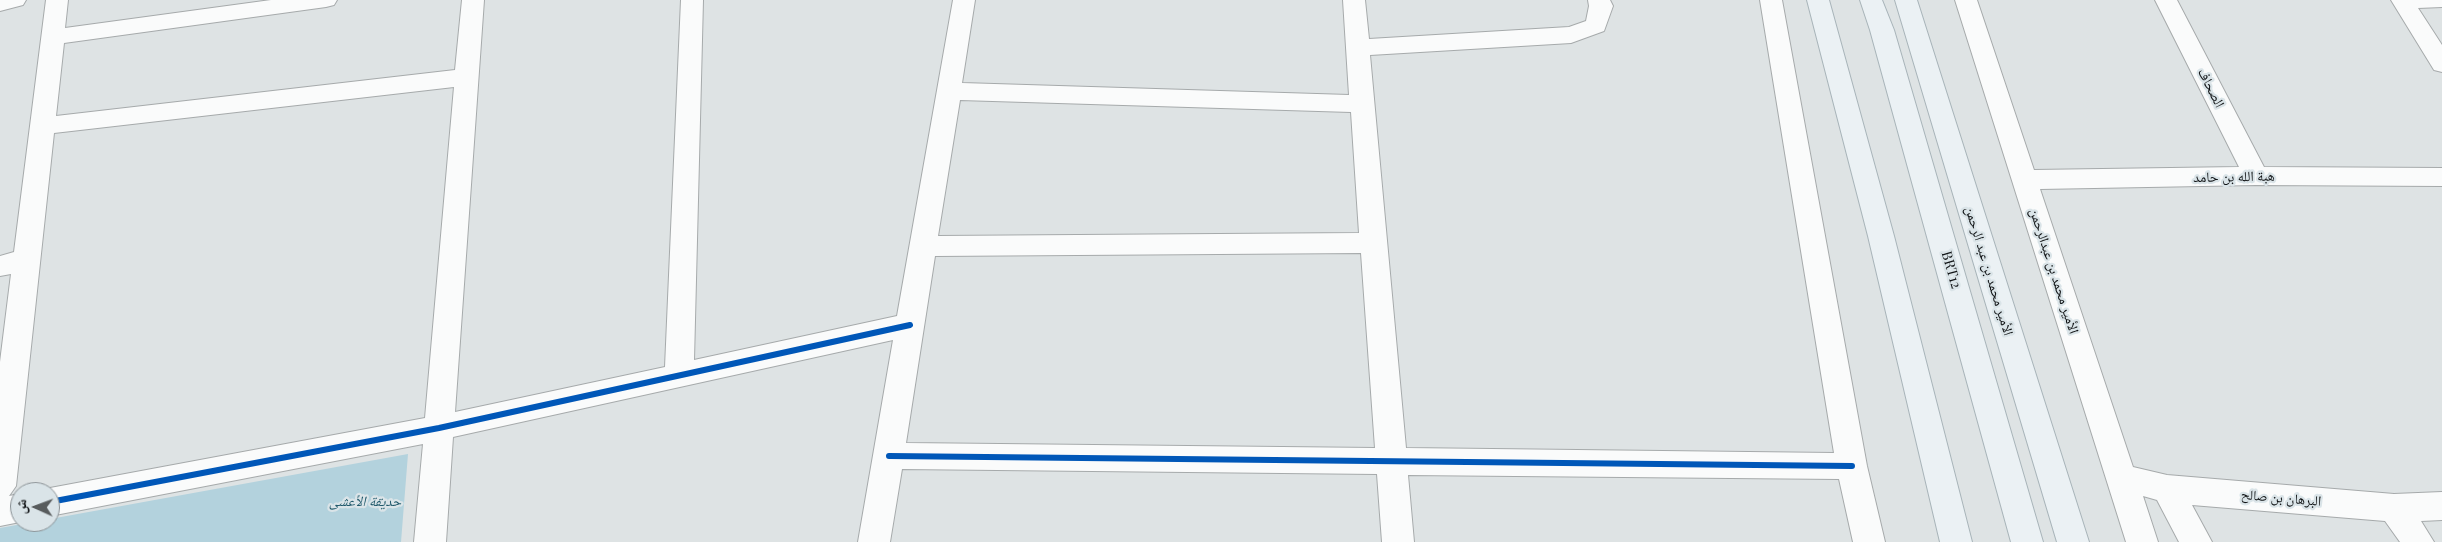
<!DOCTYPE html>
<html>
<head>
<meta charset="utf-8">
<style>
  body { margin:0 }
  #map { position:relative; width:2442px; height:542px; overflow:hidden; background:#dee3e4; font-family:"Playfair Display","Noto Naskh Arabic",serif }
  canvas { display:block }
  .north { position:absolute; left:10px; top:482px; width:50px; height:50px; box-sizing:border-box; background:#dae4e8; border:1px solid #899094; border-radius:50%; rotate:272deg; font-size:14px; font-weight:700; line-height:20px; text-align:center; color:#101315 }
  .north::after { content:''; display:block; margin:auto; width:18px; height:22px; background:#585c5d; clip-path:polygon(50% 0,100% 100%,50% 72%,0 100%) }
</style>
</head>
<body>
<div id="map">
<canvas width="2442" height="542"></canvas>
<div class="north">ش</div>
</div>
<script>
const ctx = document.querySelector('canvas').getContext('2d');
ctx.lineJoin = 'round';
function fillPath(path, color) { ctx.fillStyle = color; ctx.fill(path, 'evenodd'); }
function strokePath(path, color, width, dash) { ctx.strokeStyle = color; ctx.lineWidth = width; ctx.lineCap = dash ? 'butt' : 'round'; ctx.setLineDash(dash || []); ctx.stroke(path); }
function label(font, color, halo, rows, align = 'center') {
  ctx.font = font + ' "Playfair Display","Noto Naskh Arabic",serif'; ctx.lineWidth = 4.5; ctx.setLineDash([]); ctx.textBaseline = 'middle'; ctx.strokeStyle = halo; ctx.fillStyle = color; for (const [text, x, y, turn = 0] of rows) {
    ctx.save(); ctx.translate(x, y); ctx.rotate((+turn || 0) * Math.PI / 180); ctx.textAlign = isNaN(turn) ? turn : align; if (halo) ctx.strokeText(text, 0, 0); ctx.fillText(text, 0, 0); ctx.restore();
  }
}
fillPath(new Path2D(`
  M 408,454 L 401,542 L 0,542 L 0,528 L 33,522 L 50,522 L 50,519 Z`), '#b3d2dd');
const minor = new Path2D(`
  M 0,0 L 26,0 L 23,5 L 0,11 Z
  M 46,0 L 68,0 L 65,28 L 271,0 L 337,0 L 334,5 L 326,7 L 64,43 L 56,116 L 455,70 L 462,0 L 484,0 L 455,412 L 665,367 L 681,0 L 703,0 L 694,360 L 897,316 L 953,0 L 975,0 L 962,83 L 1349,95 L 1343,0 L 1365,0 L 1369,39 L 1569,27 L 1586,21 L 1589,6 L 1588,0 L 1610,0 L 1613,6 L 1604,31 L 1571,43 L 1370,55 L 1406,448 L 1834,453 L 1760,0 L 1782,0 L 1867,466 L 1885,542 L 1853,542 L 1839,479 L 1408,475 L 1414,542 L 1382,542 L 1377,474 L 902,469 L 890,542 L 858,542 L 893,340 L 453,437 L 446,542 L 414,542 L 423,444 L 50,516 L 50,492 L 40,492 L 50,488 L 425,418 L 454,87 L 54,133 L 16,486 L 9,496 L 20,494 L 20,522 L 0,526 L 0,362 L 11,274 L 0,276 L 0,256 L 14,252 ZM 960,100 L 1351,112 L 1359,233 L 938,236 ZM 1361,253 L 1375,448 L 906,443 L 935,256 Z
  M 1955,0 L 1977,0 L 2034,170 L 2239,167 L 2155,0 L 2177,0 L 2264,167 L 2442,168 L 2442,186 L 2256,185 L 2040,189 L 2133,467 L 2167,475 L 2394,494 L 2442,492 L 2442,520 L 2421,521 L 2434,542 L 2400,542 L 2385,521 L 2192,505 L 2212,542 L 2179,542 L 2157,500 L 2143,496 L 2158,542 L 2126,542 Z
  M 2391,0 L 2442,0 L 2442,7 L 2418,8 L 2442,45 L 2442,72 L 2434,70 Z`);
const major = new Path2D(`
  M 1807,0 L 1829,0 L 1894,236 L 1972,542 L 1940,542 L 1868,236 Z
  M 1860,0 L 1882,0 L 1894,30 L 2043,542 L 2011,542 L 1870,30 Z
  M 1895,0 L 1917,0 L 2089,542 L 2057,542 Z`);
strokePath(minor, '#a6aaab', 2);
strokePath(major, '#a8b4b9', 2);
fillPath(minor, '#fafbfb');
fillPath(major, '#ebf1f4');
strokePath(new Path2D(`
  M 889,456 L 1852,466
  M 50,502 L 439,428 L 910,325`), '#0057b8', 6);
label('14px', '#101315', '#dae4e8', [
  ["الصحاف",2211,88,63],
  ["هبة الله بن حامد",2234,177,-1],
  ["BRT12",1951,270,74],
  ["الأمير محمد بن عبد الرحمن",1989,271,73],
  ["الأمير محمد بن عبدالرحمن",2054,271,72],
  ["البرهان بن صالح",2281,498,5]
]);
label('italic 14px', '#20596b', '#dae4e8', [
  ["حديقة الأعشى",365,502]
]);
</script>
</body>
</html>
